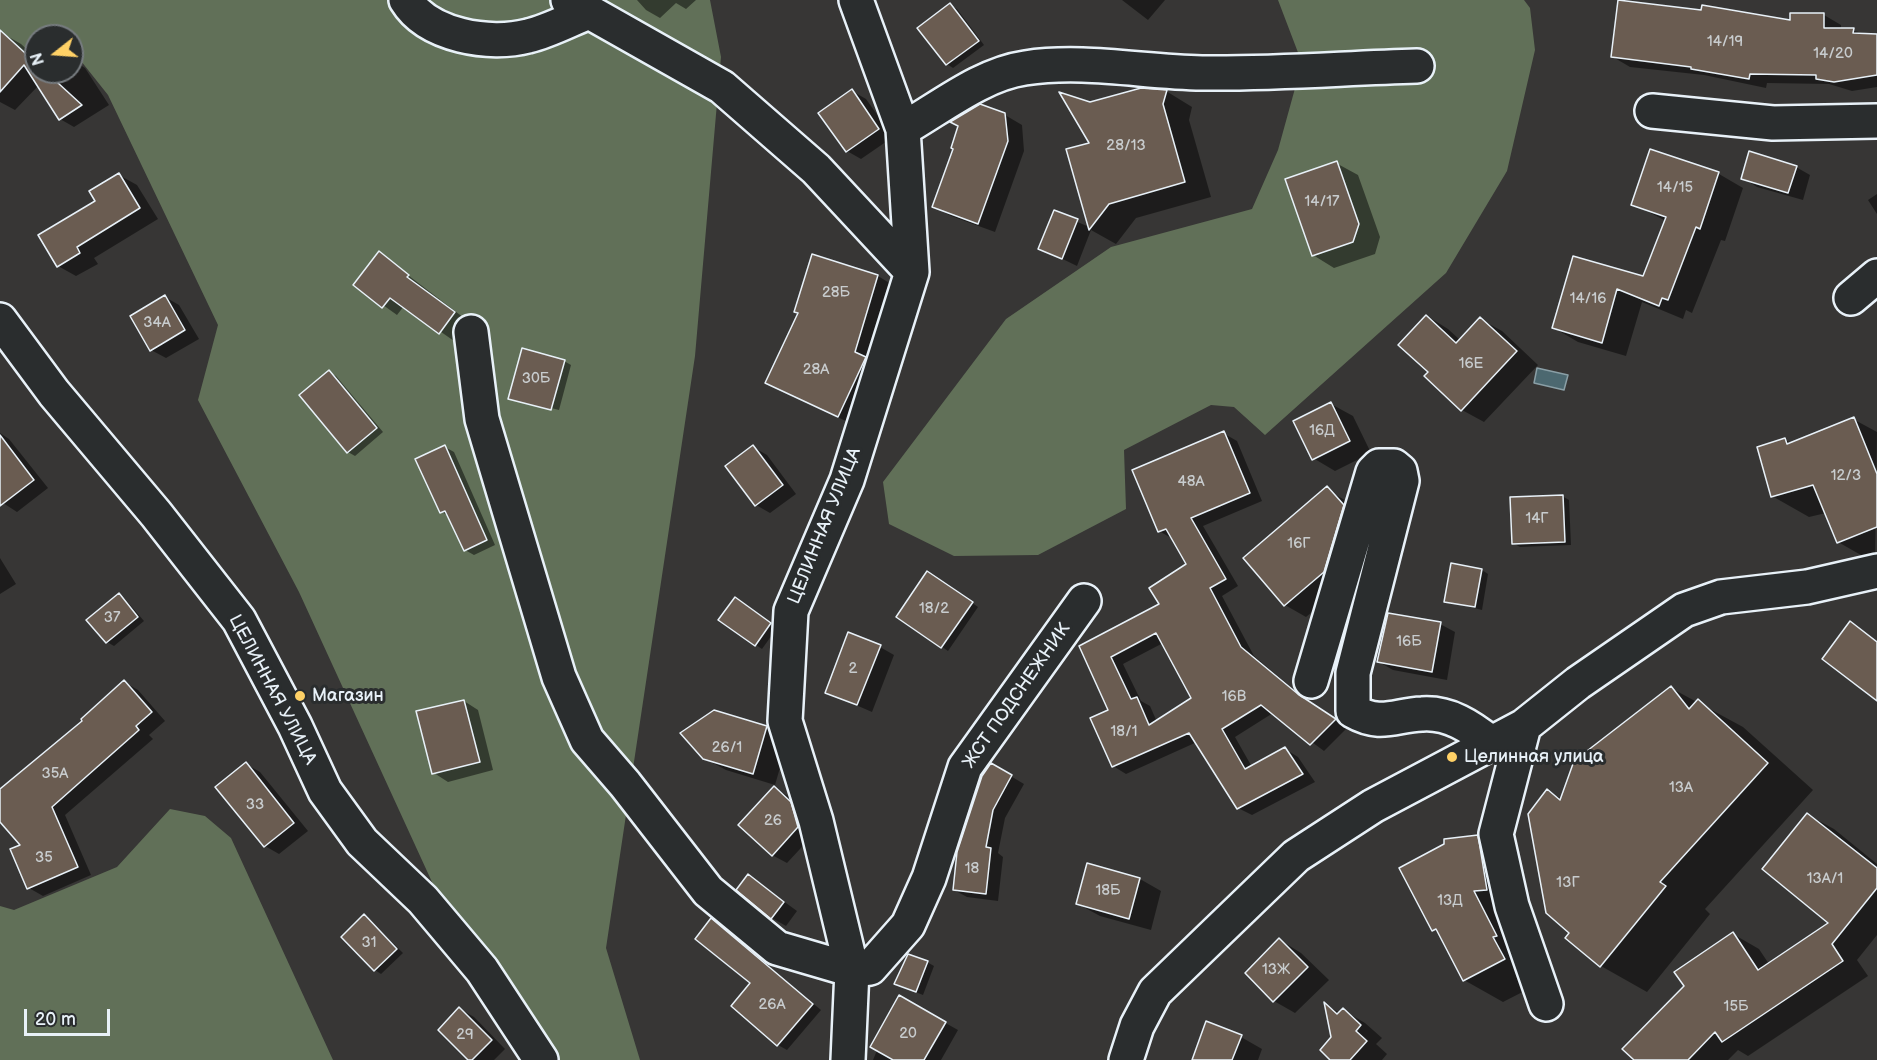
<!DOCTYPE html>
<html>
<head>
<meta charset="utf-8">
<style>
  body { margin:0 }
  #map { position:relative; width:1877px; height:1060px; overflow:hidden; background:#373635; font-family:"Balsamiq Sans",sans-serif }
  canvas { display:block }
  .north { position:absolute; left:24px; top:24px; width:60px; height:60px; box-sizing:border-box; background:#2a2d2e; border:2px solid #767b7f; border-radius:50%; rotate:253deg; font-size:16px; font-weight:700; line-height:24px; text-align:center; color:#e8f1f8 }
  .north::after { content:''; display:block; margin:auto; width:21px; height:27px; background:#ffd166; clip-path:polygon(50% 0,100% 100%,50% 72%,0 100%) }
  .scale { position:absolute; left:24px; top:1009px; width:86px; height:27px; box-sizing:border-box; border:3px solid #e8f1f8; border-top:0; padding-left:8px; font-size:18px; line-height:21px; white-space:nowrap; color:#e8f1f8; -webkit-text-stroke:4px #2a2d2e; paint-order:stroke }
</style>
</head>
<body>
<div id="map">
<canvas width="1877" height="1060"></canvas>
<div class="north">N</div>
<div class="scale">20 m</div>
</div>
<script>
const ctx = document.querySelector('canvas').getContext('2d');
ctx.lineJoin = 'round';
function fillPath(path, color) { ctx.fillStyle = color; ctx.fill(path, 'evenodd'); }
function strokePath(path, color, width, dash) { ctx.strokeStyle = color; ctx.lineWidth = width; ctx.lineCap = dash ? 'butt' : 'round'; ctx.setLineDash(dash || []); ctx.stroke(path); }
function label(font, color, halo, rows, align = 'center') {
  ctx.font = font + ' "Balsamiq Sans",sans-serif'; ctx.lineWidth = 6; ctx.setLineDash([]); ctx.textBaseline = 'middle'; ctx.strokeStyle = halo; ctx.fillStyle = color; for (const [text, x, y, turn = 0] of rows) {
    ctx.save(); ctx.translate(x, y); ctx.rotate((+turn || 0) * Math.PI / 180); ctx.textAlign = isNaN(turn) ? turn : align; if (halo) ctx.strokeText(text, 0, 0); ctx.fillText(text, 0, 0); ctx.restore();
  }
}
fillPath(new Path2D(`
  M 0,0 L 710,0 L 721,57 L 695,356 L 606,948 L 640,1060 L 546,1060 L 443,906 L 299,592 L 198,400 L 218,325 L 108,95 L 77,56 L 72,53 L 72,36 L 36,36 L 36,52 L 28,54 L 0,50 Z
  M 1278,0 L 1524,0 L 1530,8 L 1535,50 L 1507,171 L 1446,273 L 1265,435 L 1234,407 L 1211,405 L 1124,450 L 1126,509 L 1038,555 L 954,556 L 889,524 L 883,482 L 1006,319 L 1111,247 L 1252,209 L 1278,150 L 1302,63 Z
  M 170,809 L 205,816 L 231,838 L 333,1060 L 0,1060 L 0,906 L 14,910 L 117,867 Z`), '#617058');
const water = new Path2D(`
  M 1537,368 L 1568,375 L 1564,390 L 1534,383 Z`);
fillPath(water, '#4c6870');
strokePath(water, '#8a9fa6', 1.5);
fillPath(new Path2D(`
  M 637,0 L 696,0 L 686,9 L 676,3 L 660,18 L 646,10 Z
  M 1122,0 L 1165,0 L 1148,20 Z
  M 950,5 L 957,9 L 984,45 L 953,68 L 947,64 Z
  M 1824,15 L 1841,25 L 1841,29 L 1877,35 L 1877,87 L 1852,91 L 1829,84 L 1767,83 L 1766,88 L 1704,75 L 1630,67 L 1613,57 Z
  M 0,32 L 21,44 L 36,58 L 36,72 L 72,72 L 72,60 L 85,68 L 109,105 L 74,127 L 60,119 L 39,85 L 15,110 L 0,102 Z
  M 852,91 L 866,99 L 893,137 L 861,159 L 847,151 Z
  M 1166,91 L 1192,107 L 1189,120 L 1211,197 L 1136,218 L 1116,244 L 1091,230 L 1077,266 L 1040,248 L 1055,212 L 1089,227 L 1092,143 Z
  M 1005,115 L 1022,125 L 1024,151 L 995,232 L 951,216 L 934,207 Z
  M 1651,151 L 1719,174 L 1743,188 L 1725,241 L 1721,240 L 1692,313 L 1686,310 L 1683,319 L 1642,302 L 1626,356 L 1578,342 L 1554,328 L 1574,257 L 1644,277 L 1666,221 L 1633,204 Z
  M 1336,163 L 1358,175 L 1380,237 L 1375,254 L 1334,268 L 1313,255 Z
  M 1796,167 L 1810,175 L 1803,200 L 1757,187 L 1743,178 Z
  M 119,175 L 137,185 L 158,219 L 94,258 L 98,264 L 76,276 L 58,266 L 97,201 Z
  M 1877,194 L 1877,214 L 1868,200 Z
  M 379,253 L 468,321 L 454,341 L 404,306 L 397,315 L 355,285 Z
  M 812,256 L 878,276 L 891,284 L 852,424 L 781,390 Z
  M 165,297 L 179,305 L 199,339 L 166,358 L 151,350 Z
  M 1427,316 L 1448,329 L 1460,340 L 1480,319 L 1502,331 L 1538,365 L 1484,422 L 1462,410 L 1426,376 L 1430,372 Z
  M 564,361 L 571,365 L 559,410 L 515,399 Z
  M 329,372 L 336,376 L 383,432 L 355,456 L 348,452 Z
  M 1331,404 L 1353,416 L 1371,453 L 1335,471 L 1313,458 Z
  M 1853,419 L 1877,432 L 1875,563 L 1838,542 L 1826,513 L 1809,517 L 1772,496 L 1785,440 L 1792,443 Z
  M 0,433 L 9,439 L 48,488 L 17,512 L 0,501 Z
  M 1223,433 L 1237,441 L 1262,501 L 1203,526 L 1238,586 L 1222,596 L 1254,656 L 1311,704 L 1348,727 L 1324,751 L 1273,713 L 1235,737 L 1252,767 L 1285,749 L 1298,757 L 1315,782 L 1252,815 L 1238,808 L 1197,742 L 1126,774 L 1113,766 L 1092,719 L 1110,710 L 1081,646 L 1162,604 L 1188,564 L 1173,539 L 1159,531 ZM 1163,643 L 1193,699 L 1157,722 L 1150,706 L 1141,701 L 1123,664 Z
  M 445,447 L 454,452 L 495,545 L 474,555 L 465,550 L 450,517 L 442,512 Z
  M 753,447 L 767,455 L 796,494 L 770,513 L 756,505 Z
  M 1331,492 L 1353,505 L 1345,585 L 1306,617 L 1285,605 Z
  M 1562,496 L 1569,500 L 1571,545 L 1520,547 L 1513,543 Z
  M 0,558 L 16,584 L 0,594 Z
  M 1482,570 L 1488,574 L 1482,610 L 1446,601 Z
  M 934,576 L 978,607 L 948,651 L 898,616 Z
  M 119,595 L 125,599 L 144,621 L 114,646 L 107,642 Z
  M 742,603 L 777,628 L 762,649 L 756,645 Z
  M 1440,624 L 1455,632 L 1447,680 L 1393,670 L 1379,662 Z
  M 880,647 L 894,655 L 872,712 L 826,692 Z
  M 124,682 L 138,690 L 165,721 L 149,735 L 153,739 L 65,815 L 91,875 L 43,896 L 29,888 L 23,845 L 0,819 L 0,791 L 84,721 Z
  M 1671,688 L 1743,727 L 1813,790 L 1705,909 L 1710,914 L 1647,992 L 1601,966 L 1567,937 L 1571,933 L 1547,791 L 1562,799 Z
  M 464,701 L 478,710 L 493,770 L 448,782 L 434,773 Z
  M 766,727 L 788,740 L 775,785 L 726,770 L 704,758 Z
  M 246,764 L 260,772 L 308,831 L 279,854 L 265,846 Z
  M 992,765 L 1024,784 L 1005,818 L 998,853 L 1003,857 L 998,901 L 967,897 L 954,890 Z
  M 774,788 L 788,796 L 805,812 L 812,836 L 787,863 L 772,855 Z
  M 1808,815 L 1834,829 L 1877,864 L 1877,935 L 1857,960 L 1868,976 L 1748,1056 L 1738,1050 L 1728,1060 L 1636,1060 L 1686,986 L 1733,934 L 1759,949 L 1769,964 L 1830,923 Z
  M 1477,837 L 1516,859 L 1542,982 L 1503,1002 L 1464,980 L 1441,934 L 1433,930 Z
  M 1088,865 L 1140,879 L 1161,891 L 1151,930 L 1100,916 L 1078,904 Z
  M 749,876 L 797,911 L 786,926 L 772,918 Z
  M 365,916 L 403,953 L 381,974 L 375,970 Z
  M 712,920 L 821,1010 L 787,1050 L 778,1045 L 752,983 Z
  M 1280,940 L 1301,953 L 1329,980 L 1295,1013 L 1274,1001 Z
  M 927,962 L 934,966 L 923,995 L 903,987 Z
  M 899,997 L 958,1030 L 941,1060 L 873,1060 Z
  M 1326,1005 L 1340,1013 L 1343,1010 L 1365,1023 L 1382,1038 L 1376,1044 L 1387,1054 L 1382,1060 L 1332,1060 L 1333,1037 Z
  M 460,1009 L 474,1017 L 505,1049 L 494,1060 L 471,1060 Z
  M 1241,1037 L 1262,1049 L 1258,1060 L 1193,1060 Z`), '#0007');
const building = new Path2D(`
  M 1618,0 L 1701,10 L 1702,5 L 1790,20 L 1790,13 L 1824,13 L 1824,28 L 1854,28 L 1853,33 L 1877,34 L 1877,75 L 1834,82 L 1816,79 L 1816,75 L 1750,74 L 1749,79 L 1691,69 L 1691,67 L 1611,57 Z
  M 950,3 L 979,41 L 946,65 L 917,28 Z
  M 0,30 L 36,63 L 36,72 L 46,72 L 82,105 L 59,120 L 24,65 L 0,92 Z
  M 1141,88 L 1167,90 L 1163,104 L 1185,182 L 1109,204 L 1089,230 L 1066,149 L 1089,143 L 1059,92 L 1090,102 Z
  M 852,89 L 879,129 L 846,152 L 818,113 Z
  M 980,104 L 1005,113 L 1008,141 L 978,224 L 932,207 L 953,149 L 951,148 L 958,126 L 950,122 Z
  M 1650,149 L 1719,172 L 1700,229 L 1696,227 L 1668,300 L 1662,298 L 1659,306 L 1617,289 L 1602,343 L 1552,328 L 1573,256 L 1643,276 L 1666,217 L 1631,205 Z
  M 1749,151 L 1797,166 L 1788,193 L 1741,179 Z
  M 1337,161 L 1359,224 L 1353,242 L 1312,256 L 1285,179 Z
  M 119,173 L 140,208 L 77,247 L 80,253 L 57,267 L 38,235 L 95,201 L 89,191 Z
  M 1054,210 L 1078,219 L 1062,259 L 1038,249 Z
  M 379,251 L 409,275 L 407,277 L 455,312 L 439,334 L 390,298 L 382,308 L 353,285 Z
  M 812,254 L 878,275 L 855,352 L 866,357 L 838,417 L 765,383 L 798,313 L 794,312 Z
  M 165,295 L 185,330 L 150,351 L 130,316 Z
  M 1426,315 L 1456,343 L 1480,317 L 1517,351 L 1461,411 L 1424,376 L 1428,372 L 1398,345 Z
  M 522,348 L 565,360 L 551,410 L 508,399 Z
  M 329,370 L 377,428 L 347,453 L 299,395 Z
  M 1331,402 L 1350,441 L 1312,460 L 1293,421 Z
  M 1854,417 L 1877,474 L 1877,527 L 1837,543 L 1813,485 L 1771,497 L 1757,447 L 1785,438 L 1787,444 Z
  M 1224,431 L 1250,493 L 1191,518 L 1226,579 L 1210,588 L 1241,647 L 1298,694 L 1336,719 L 1310,745 L 1261,705 L 1222,729 L 1245,769 L 1285,747 L 1303,774 L 1237,809 L 1189,733 L 1112,767 L 1090,718 L 1108,710 L 1079,646 L 1159,604 L 1149,588 L 1186,564 L 1166,529 L 1158,532 L 1132,470 ZM 1156,633 L 1191,698 L 1149,725 L 1137,697 L 1131,699 L 1111,657 Z
  M 0,435 L 34,480 L 0,506 Z
  M 445,445 L 487,540 L 464,551 L 445,511 L 440,513 L 415,459 Z
  M 753,445 L 783,485 L 755,506 L 725,466 Z
  M 1327,486 L 1344,505 L 1324,572 L 1284,606 L 1243,558 Z
  M 1563,495 L 1565,542 L 1512,544 L 1510,497 Z
  M 1451,563 L 1482,569 L 1475,607 L 1444,602 Z
  M 927,571 L 973,602 L 941,648 L 896,617 Z
  M 119,593 L 138,617 L 106,643 L 86,620 Z
  M 735,597 L 771,623 L 755,646 L 718,620 Z
  M 1388,613 L 1441,622 L 1432,672 L 1377,662 Z
  M 1850,621 L 1877,642 L 1877,701 L 1822,659 Z
  M 848,632 L 881,645 L 857,705 L 825,693 Z
  M 124,680 L 152,712 L 136,726 L 139,730 L 52,807 L 78,867 L 27,889 L 10,849 L 20,845 L 0,822 L 0,789 L 82,721 L 81,719 Z
  M 1671,686 L 1689,709 L 1698,699 L 1768,763 L 1660,882 L 1666,886 L 1600,967 L 1565,938 L 1569,933 L 1546,913 L 1528,814 L 1547,789 L 1560,800 L 1574,761 Z
  M 464,700 L 480,762 L 432,774 L 416,711 Z
  M 714,710 L 767,726 L 753,774 L 703,759 L 680,733 Z
  M 246,762 L 294,823 L 264,847 L 215,787 Z
  M 991,763 L 1012,775 L 993,810 L 986,847 L 991,848 L 986,894 L 953,890 L 957,852 L 982,776 Z
  M 774,786 L 791,802 L 798,827 L 772,856 L 738,825 Z
  M 1807,813 L 1877,868 L 1877,888 L 1832,944 L 1843,961 L 1722,1042 L 1715,1032 L 1688,1060 L 1634,1060 L 1622,1049 L 1684,986 L 1674,972 L 1733,932 L 1758,970 L 1828,923 L 1762,869 Z
  M 1478,835 L 1487,890 L 1474,891 L 1497,936 L 1493,937 L 1505,959 L 1463,981 L 1436,929 L 1432,931 L 1399,868 L 1444,844 L 1444,839 Z
  M 1087,863 L 1140,878 L 1129,919 L 1076,904 Z
  M 748,874 L 784,902 L 771,919 L 736,890 Z
  M 364,914 L 397,949 L 374,971 L 341,937 Z
  M 711,918 L 813,1004 L 777,1046 L 731,1006 L 750,983 L 695,939 Z
  M 1279,938 L 1308,967 L 1273,1002 L 1245,973 Z
  M 908,954 L 928,961 L 916,992 L 894,984 Z
  M 899,995 L 946,1022 L 924,1060 L 893,1060 L 870,1047 Z
  M 1324,1002 L 1337,1014 L 1343,1008 L 1361,1025 L 1356,1031 L 1367,1041 L 1350,1060 L 1330,1060 L 1320,1050 L 1331,1037 Z
  M 459,1007 L 492,1040 L 472,1060 L 468,1060 L 438,1030 Z
  M 1206,1021 L 1242,1035 L 1232,1060 L 1192,1060 Z`);
fillPath(building, '#6a5c51');
strokePath(building, '#e8f1f8', 1.5);
const minor = new Path2D(`
  M 406,0 C 428,36 490,46 528,36 C 549,31 569,20 589,12
  M 568,0 L 722,87 L 816,169 L 912,272
  M 1652,111 L 1773,123 L 1877,121
  M 903,129 C 940,108 982,74 1025,68 C 1084,59 1143,72 1202,73 C 1274,74 1346,68 1417,66
  M 1851,298 L 1877,276
  M 0,320 L 54,393 L 156,514 L 239,620 L 295,726 L 325,791 L 362,842 L 423,900 L 482,970 L 541,1060
  M 471,332 L 482,419 L 559,677 L 587,740 L 625,784 L 708,891 L 777,948 L 852,970 L 870,968 L 908,925 L 929,878 L 965,767 L 1084,601
  M 1311,681 L 1373,472 L 1379,466 L 1394,466 L 1400,471 L 1402,481 L 1353,673 L 1353,711 C 1381,727 1395,715 1422,714 C 1449,712 1471,727 1491,743
  M 1524,726 L 1496,834 L 1512,906 L 1546,1004
  M 848,1060 L 852,970 L 816,821 L 785,721 L 791,611 L 847,480 L 912,272 L 903,129 L 856,0
  M 1126,1060 L 1137,1026 L 1155,992 L 1296,856 L 1373,806 L 1524,726 L 1578,683 L 1684,610 L 1721,597 L 1807,587 L 1877,571`);
strokePath(minor, '#e8f1f8', 38);
strokePath(minor, '#2a2d2e', 33);
for (const [x, y, r, color] of [
  [300,696,6,"#ffd166"],
  [1452,757,6,"#ffd166"]
]) { const dot = new Path2D(); dot.arc(x, y, r, 0, 2 * Math.PI); ctx.fillStyle = color; ctx.fill(dot); strokePath(dot, '#2a2d2e', 2); }
label('15px', '#c8ccce', null, [
  ["14/19",1725,42],
  ["14/20",1833,54],
  ["28/13",1126,146],
  ["14/15",1675,188],
  ["14/17",1322,202],
  ["28Б",836,293],
  ["14/16",1588,299],
  ["34А",157,323],
  ["16Е",1471,364],
  ["28А",816,370],
  ["30Б",536,379],
  ["16Д",1322,431],
  ["12/3",1846,476],
  ["48А",1191,482],
  ["14Г",1537,519],
  ["16Г",1299,544],
  ["18/2",934,609],
  ["37",112,618],
  ["16Б",1409,642],
  ["2",853,669],
  ["16В",1234,697],
  ["18/1",1124,732],
  ["26/1",727,748],
  ["35А",55,774],
  ["13А",1681,788],
  ["33",255,805],
  ["26",773,821],
  ["35",44,858],
  ["18",972,869],
  ["13А/1",1825,879],
  ["13Г",1568,883],
  ["18Б",1108,891],
  ["13Д",1450,901],
  ["31",369,943],
  ["13Ж",1276,970],
  ["26А",772,1005],
  ["15Б",1736,1007],
  ["20",908,1034],
  ["29",465,1035]
]);
label('18px', '#e8f1f8', '#2a2d2e', [
  ["ЦЕЛИННАЯ УЛИЦА",825,526,-68],
  ["ЦЕЛИННАЯ УЛИЦА",272,690,62],
  ["ЖСТ ПОДСНЕЖНИК",1017,696,-55]
]);
label('18px', '#e8f1f8', '#2a2d2e', [
  ["Магазин",312,696],
  ["Целинная улица",1464,757]
], 'left');
</script>
</body>
</html>
